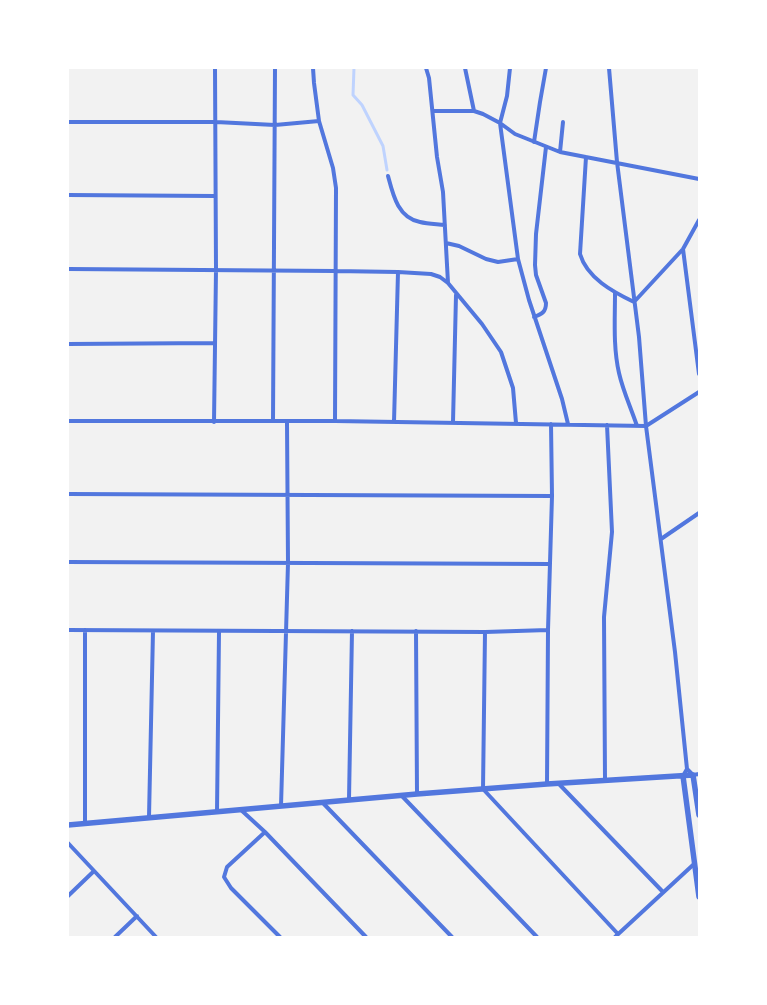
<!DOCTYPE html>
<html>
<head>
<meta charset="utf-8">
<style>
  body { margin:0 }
  #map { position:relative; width:767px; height:1005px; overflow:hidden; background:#f2f2f2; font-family:"Zilla Slab",serif }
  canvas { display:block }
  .frame { position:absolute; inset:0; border:69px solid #fff; pointer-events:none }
</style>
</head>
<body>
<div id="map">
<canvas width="767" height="1005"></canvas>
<div class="frame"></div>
</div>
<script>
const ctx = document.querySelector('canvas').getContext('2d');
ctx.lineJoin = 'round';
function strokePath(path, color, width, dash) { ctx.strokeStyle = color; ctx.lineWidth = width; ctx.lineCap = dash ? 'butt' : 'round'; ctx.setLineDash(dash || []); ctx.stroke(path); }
strokePath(new Path2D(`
  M 354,68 L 353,95 L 362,105 L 383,146 L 387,170`), '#bfd3fe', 3);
strokePath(new Path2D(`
  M 313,68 L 314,83 L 319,121 L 333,168 L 336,188 L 335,421
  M 426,68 L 429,78 L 437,157 L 443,192 L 448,283
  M 465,68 L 474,111
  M 510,68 L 507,96 L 500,123 L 518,259 L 529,300 L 562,399 L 568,424
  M 609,68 L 617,162 L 639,337 L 646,426 L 675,652 L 687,769 L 683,776
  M 433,111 L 474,111 L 483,114 L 500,123 L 515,134 L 560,152 L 699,179
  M 68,122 L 216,122 L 275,125 L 319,121
  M 534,142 L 540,102 L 546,68
  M 560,152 L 563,122
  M 586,157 L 580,254 C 587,278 613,292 634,302 L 683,249 L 699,220
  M 388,176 C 393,195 398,218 420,222 C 428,224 437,224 445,225
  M 68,195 L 215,196
  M 446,243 L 459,246 L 486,259 L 498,262 L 518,259
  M 683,249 L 699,374
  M 68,269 L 335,271 L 398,272 L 431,274 L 440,277 L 448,283 L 482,324 L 501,352 L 513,388 L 516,423
  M 615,293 C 615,319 613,347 619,373 C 623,391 631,408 637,426
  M 534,317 C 542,314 546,312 546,303 L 536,275 L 535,265 L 536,234 L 546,147
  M 68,344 L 215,343
  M 68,421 L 335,421 L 646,426 L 699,392
  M 273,421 L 275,68
  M 214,422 L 216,270 L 215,68
  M 394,422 L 398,272
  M 453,422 L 456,295
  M 68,494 L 552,496
  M 661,539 L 699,513
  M 68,562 L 550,564
  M 68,630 L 485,632 L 548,630
  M 416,631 L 417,794
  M 485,632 L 483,789 L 618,934
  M 687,769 L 693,775 L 699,774
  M 605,780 L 604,617 L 612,532 L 607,425
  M 547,784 L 548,630 L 552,496 L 551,424
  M 559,784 L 663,892
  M 401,795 L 537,937
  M 349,799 L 352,631
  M 322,802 L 452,937
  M 281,806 L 288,563 L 287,422
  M 240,809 L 265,832 L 366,937
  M 217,812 L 219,632
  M 149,817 L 153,631
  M 85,823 L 85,630
  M 265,832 L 227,867 L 224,877 L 231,888 L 280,937
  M 68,843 L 156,937
  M 68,896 L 94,871
  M 115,937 L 137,916
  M 615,937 L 694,864`), '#5277de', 4);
strokePath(new Path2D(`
  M 683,776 L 699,897
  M 68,825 L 417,794 L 547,784 L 693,775 L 699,815`), '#5277de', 5.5);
</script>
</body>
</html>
